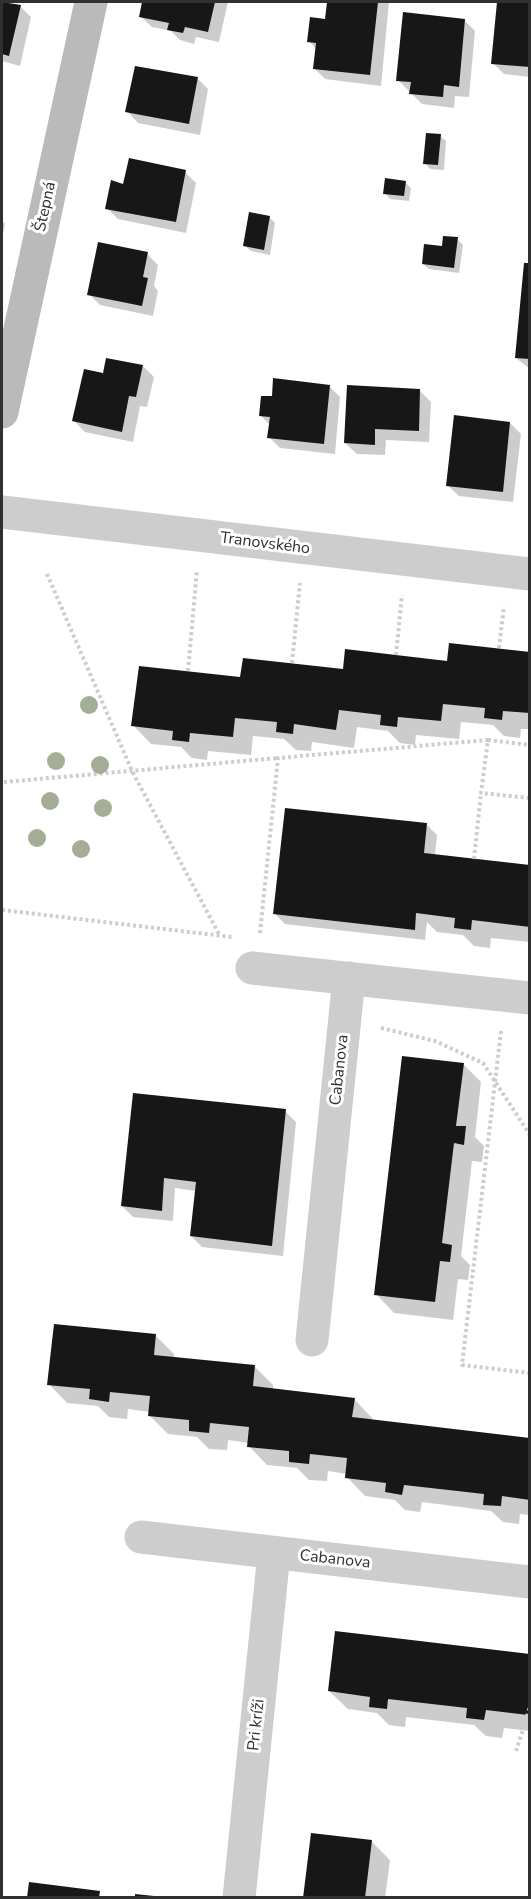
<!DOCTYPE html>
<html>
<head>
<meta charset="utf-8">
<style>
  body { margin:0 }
  #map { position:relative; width:531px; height:1899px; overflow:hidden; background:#fff; font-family:"Nunito Sans",sans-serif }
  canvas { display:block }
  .frame { position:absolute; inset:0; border:3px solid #303030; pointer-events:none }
</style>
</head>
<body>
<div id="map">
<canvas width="531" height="1899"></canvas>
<div class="frame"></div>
</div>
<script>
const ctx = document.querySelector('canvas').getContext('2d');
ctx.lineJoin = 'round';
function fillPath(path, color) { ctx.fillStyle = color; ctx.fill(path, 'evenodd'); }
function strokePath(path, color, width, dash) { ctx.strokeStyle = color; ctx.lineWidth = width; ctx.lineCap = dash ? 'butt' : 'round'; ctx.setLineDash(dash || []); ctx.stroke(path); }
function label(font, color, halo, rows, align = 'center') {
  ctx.font = font + ' "Nunito Sans",sans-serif'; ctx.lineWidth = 6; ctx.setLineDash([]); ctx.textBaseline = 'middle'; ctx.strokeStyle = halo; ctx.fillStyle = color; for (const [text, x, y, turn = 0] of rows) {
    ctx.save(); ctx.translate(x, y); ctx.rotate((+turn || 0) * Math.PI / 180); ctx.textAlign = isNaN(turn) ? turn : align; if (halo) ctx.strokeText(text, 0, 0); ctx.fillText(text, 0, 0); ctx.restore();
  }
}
fillPath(new Path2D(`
  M 2,2 L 20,6 L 31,17 L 20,66 L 2,61 Z
  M 143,2 L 228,2 L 219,42 L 196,37 L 194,44 L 180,40 L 171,31 L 152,27 L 140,16 Z
  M 328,2 L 389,2 L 381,86 L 325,79 L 314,68 L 316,49 L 309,41 L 326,21 Z
  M 498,2 L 530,2 L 530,77 L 504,74 L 493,63 Z
  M 464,20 L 475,31 L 469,97 L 455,96 L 454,108 L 422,104 L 398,80 Z
  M 197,78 L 208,89 L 200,135 L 138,123 L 127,111 Z
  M 440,136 L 446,141 L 444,170 L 430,169 L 425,163 Z
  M 185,172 L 196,183 L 186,233 L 118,219 L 107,208 L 124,185 Z
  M 405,182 L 411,188 L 409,201 L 390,199 L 385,193 Z
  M 269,217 L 275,223 L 270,255 L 251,251 L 245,246 Z
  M 2,220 L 5,224 L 2,239 Z
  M 457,239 L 463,245 L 459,273 L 429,269 L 423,264 Z
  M 147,254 L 158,265 L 154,286 L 158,291 L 153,316 L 100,305 L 89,294 Z
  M 530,265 L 530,369 L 516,358 Z
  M 143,366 L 154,377 L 147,407 L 140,406 L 133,442 L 85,432 L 74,421 L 104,374 Z
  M 329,386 L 340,397 L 335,454 L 280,448 L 269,437 L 270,425 L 260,415 L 273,398 Z
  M 420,391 L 431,402 L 429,442 L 386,440 L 385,455 L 357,454 L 345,443 Z
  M 510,423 L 521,434 L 513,502 L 459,496 L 447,485 Z
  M 530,653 L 530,729 L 521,729 L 520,738 L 504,736 L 493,725 L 461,722 L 459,739 L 416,735 L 415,745 L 400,743 L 388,731 L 357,727 L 354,748 L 312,742 L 311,751 L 296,750 L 284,739 L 253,736 L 251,755 L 208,751 L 207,760 L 192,758 L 181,747 L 151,744 L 133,725 L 241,678 L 448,662 Z
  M 426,824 L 437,835 L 435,855 L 530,867 L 530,942 L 491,938 L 490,948 L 474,946 L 463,935 L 437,932 L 427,922 L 425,940 L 285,924 L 274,913 Z
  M 463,1064 L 481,1082 L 475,1137 L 484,1146 L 482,1162 L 472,1161 L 461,1256 L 470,1265 L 468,1280 L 458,1279 L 453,1320 L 394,1313 L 376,1294 Z
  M 134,1095 L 285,1111 L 296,1122 L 283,1256 L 202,1247 L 191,1236 L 196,1191 L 175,1188 L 173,1221 L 133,1217 L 122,1206 Z
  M 156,1336 L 174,1354 L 174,1358 L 255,1367 L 273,1385 L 273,1390 L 354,1399 L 372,1418 L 372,1421 L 530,1439 L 530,1515 L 520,1514 L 519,1524 L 503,1522 L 491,1511 L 422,1502 L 420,1512 L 405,1510 L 395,1500 L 365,1496 L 347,1477 L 347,1474 L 328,1471 L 327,1481 L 309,1480 L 297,1468 L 267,1465 L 249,1446 L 249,1443 L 228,1440 L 227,1450 L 209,1449 L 197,1437 L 168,1434 L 150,1416 L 150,1412 L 128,1409 L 127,1419 L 109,1417 L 98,1406 L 67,1403 L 49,1384 Z
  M 530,1655 L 530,1731 L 504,1728 L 502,1738 L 486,1736 L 474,1725 L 406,1717 L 405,1727 L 389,1725 L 377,1713 L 348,1709 L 329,1691 Z
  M 371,1841 L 390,1860 L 385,1898 L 305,1898 Z`), '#0003');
fillPath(new Path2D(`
  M 2,2 L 21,5 L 9,56 L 2,54 Z
  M 142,2 L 215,2 L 208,32 L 185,27 L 183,33 L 167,30 L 169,23 L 139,17 Z
  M 327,2 L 378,2 L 370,75 L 313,69 L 316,43 L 307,42 L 310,17 L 325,19 Z
  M 497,2 L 530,2 L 530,67 L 491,64 Z
  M 403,12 L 465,19 L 459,87 L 444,85 L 443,97 L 409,94 L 411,82 L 396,81 Z
  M 135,66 L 198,77 L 189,124 L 125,112 Z
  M 426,133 L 441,134 L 438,165 L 423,164 Z
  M 129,158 L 186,170 L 176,222 L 105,209 L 111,180 L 123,184 Z
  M 385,178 L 406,181 L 404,196 L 383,194 Z
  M 249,212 L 270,216 L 264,250 L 243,246 Z
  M 443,236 L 458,237 L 454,268 L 422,264 L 424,244 L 442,246 Z
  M 98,242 L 148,252 L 143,277 L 148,278 L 142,306 L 87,295 Z
  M 524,263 L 530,263 L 530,359 L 515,358 Z
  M 106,358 L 143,365 L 136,397 L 129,396 L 122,432 L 72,421 L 84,369 L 103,373 Z
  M 273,378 L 330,385 L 324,444 L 267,438 L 270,417 L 259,416 L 261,396 L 272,396 Z
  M 347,385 L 420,389 L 419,431 L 375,429 L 375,445 L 344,443 Z
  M 454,415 L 510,422 L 503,492 L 446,486 Z
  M 449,643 L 530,652 L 530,713 L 503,711 L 502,720 L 484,718 L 485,708 L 443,704 L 441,721 L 398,717 L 397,727 L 380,725 L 381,715 L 339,710 L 336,730 L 294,724 L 293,734 L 276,732 L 277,722 L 235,718 L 233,737 L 190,733 L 189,742 L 172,740 L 173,731 L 131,726 L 139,666 L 240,677 L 243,658 L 343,669 L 345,649 L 447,661 Z
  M 285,808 L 427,823 L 424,853 L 530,865 L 530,927 L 472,920 L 471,930 L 454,928 L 455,918 L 416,913 L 415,930 L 273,914 Z
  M 402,1056 L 464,1063 L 456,1126 L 466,1126 L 464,1145 L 454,1143 L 442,1243 L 452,1245 L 450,1262 L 440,1261 L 435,1302 L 374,1295 Z
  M 133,1093 L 286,1109 L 272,1246 L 190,1236 L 196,1182 L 164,1178 L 162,1211 L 121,1206 Z
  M 54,1324 L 156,1334 L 154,1355 L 255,1365 L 253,1386 L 355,1398 L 352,1417 L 530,1438 L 530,1500 L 502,1496 L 501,1506 L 483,1505 L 484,1494 L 404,1485 L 402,1495 L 385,1492 L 386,1483 L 345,1478 L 347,1458 L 310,1454 L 309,1464 L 289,1462 L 289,1451 L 247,1447 L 249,1427 L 210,1423 L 209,1433 L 189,1431 L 189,1420 L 148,1416 L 150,1396 L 110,1392 L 109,1402 L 89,1399 L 90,1389 L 47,1385 Z
  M 335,1631 L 530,1654 L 528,1715 L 486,1710 L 484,1720 L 466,1718 L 467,1708 L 388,1699 L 387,1709 L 369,1707 L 370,1697 L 328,1691 Z
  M 311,1833 L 372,1840 L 365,1898 L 303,1898 Z
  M 29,1882 L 100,1891 L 99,1898 L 27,1898 Z
  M 135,1894 L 154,1896 L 154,1898 L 135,1898 Z`), '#171717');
strokePath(new Path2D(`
  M 47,574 L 132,771 L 220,936
  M 499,648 L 504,606
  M 396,655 L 402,595
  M 292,663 L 300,583
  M 188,671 L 197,570
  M 488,740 L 530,745
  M 4,782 L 278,758
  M 474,859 L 481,793
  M 2,910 L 232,937
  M 260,933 L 278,758 L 488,740 L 481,793 L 530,798
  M 381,1028 L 435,1041 L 483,1063 L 530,1135
  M 501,1031 L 462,1365 L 530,1373
  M 516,1751 L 530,1707`), '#cdcdcd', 4, [3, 3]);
strokePath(new Path2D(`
  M 2,512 L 530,574
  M 252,968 L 530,998
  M 312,1340 L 349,978
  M 141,1537 L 530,1582
  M 239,1898 L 274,1553`), '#cdcdcd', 33);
strokePath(new Path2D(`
  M 2,412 L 91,2`), '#bababa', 33);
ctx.fillStyle = '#a4ad95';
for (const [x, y] of [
  [89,705],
  [56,761],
  [100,765],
  [50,801],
  [103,808],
  [37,838],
  [81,849]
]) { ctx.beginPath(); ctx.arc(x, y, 9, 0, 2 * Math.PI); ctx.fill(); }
label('16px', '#303030', '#fff', [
  ["Štepná",46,207,-78],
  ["Tranovského",265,544,7],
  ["Cabanova",340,1070,-84],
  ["Cabanova",335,1560,6],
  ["Pri kríži",257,1725,-84]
]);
</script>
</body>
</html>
